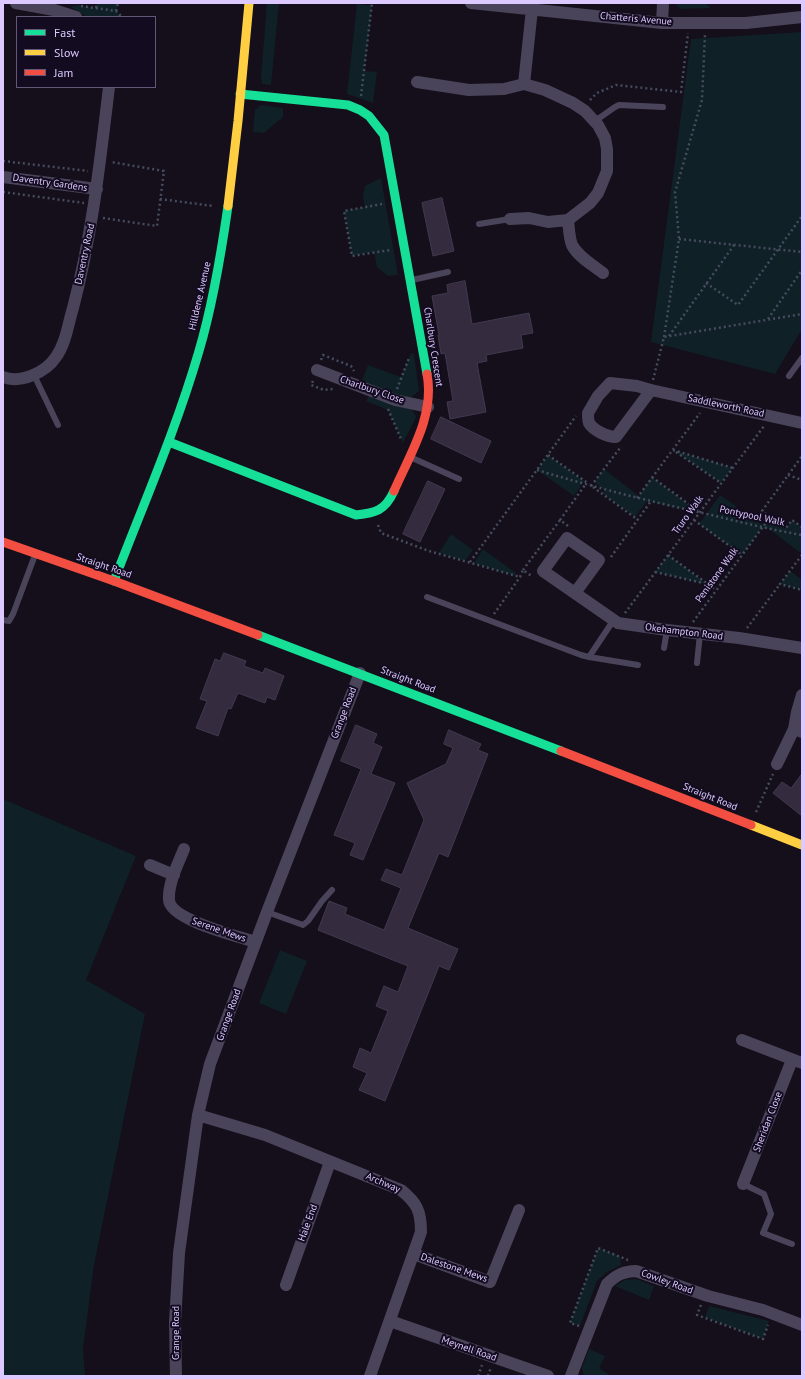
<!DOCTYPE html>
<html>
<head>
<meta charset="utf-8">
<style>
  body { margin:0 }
  #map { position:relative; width:805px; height:1379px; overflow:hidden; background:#140f1a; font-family:"PT Sans",sans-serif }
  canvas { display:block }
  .frame { position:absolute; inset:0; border:4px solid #dcc9ff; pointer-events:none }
  .legend { position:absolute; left:16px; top:16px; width:140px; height:72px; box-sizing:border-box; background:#130b1f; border:1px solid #635779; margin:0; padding:5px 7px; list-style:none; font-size:12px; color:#dcc9ff }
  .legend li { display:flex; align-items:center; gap:8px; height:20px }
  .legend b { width:20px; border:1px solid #635779 }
</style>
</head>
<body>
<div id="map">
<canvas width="805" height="1379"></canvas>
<div class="frame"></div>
<ul class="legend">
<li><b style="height:5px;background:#16e098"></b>Fast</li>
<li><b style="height:5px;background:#ffcf43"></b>Slow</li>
<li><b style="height:5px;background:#f24e42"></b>Jam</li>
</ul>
</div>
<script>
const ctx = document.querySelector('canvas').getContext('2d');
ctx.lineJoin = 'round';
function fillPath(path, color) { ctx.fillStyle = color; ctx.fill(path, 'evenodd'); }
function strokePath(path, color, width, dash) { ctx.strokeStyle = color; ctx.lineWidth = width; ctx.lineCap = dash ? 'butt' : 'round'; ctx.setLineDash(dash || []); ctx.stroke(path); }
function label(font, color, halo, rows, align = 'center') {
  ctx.font = font + ' "PT Sans",sans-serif'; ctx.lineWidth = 4; ctx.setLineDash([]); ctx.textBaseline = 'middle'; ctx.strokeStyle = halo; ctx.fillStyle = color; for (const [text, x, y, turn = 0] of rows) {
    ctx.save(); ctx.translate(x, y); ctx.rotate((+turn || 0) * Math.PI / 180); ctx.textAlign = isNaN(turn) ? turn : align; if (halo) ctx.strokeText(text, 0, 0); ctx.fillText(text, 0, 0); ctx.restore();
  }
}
fillPath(new Path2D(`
  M 97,3 L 118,3 L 116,11 L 122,17 L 87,17 L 71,7 L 78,5 L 96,8 Z
  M 267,3 L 279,3 L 271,85 L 262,84 L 261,78 Z
  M 675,3 L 706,3 L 710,8 L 681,9 Z
  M 357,4 L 372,6 L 364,71 L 377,72 L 373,103 L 347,94 Z
  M 802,32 L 802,329 L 775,374 L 651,342 L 691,39 Z
  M 261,105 L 283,108 L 283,117 L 264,133 L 253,132 L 255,110 Z
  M 381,178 L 398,275 L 388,276 L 377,267 L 374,252 L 352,256 L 344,211 L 365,207 L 363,197 L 365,186 Z
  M 411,353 L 414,354 L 419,391 L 410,398 L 390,393 L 361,383 L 368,365 L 401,377 Z
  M 370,394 L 411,407 L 416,417 L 403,443 L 388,410 L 366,401 Z
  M 673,450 L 733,468 L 721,483 Z
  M 548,455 L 584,481 L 574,496 L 537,470 Z
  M 604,469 L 639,496 L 652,477 L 700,513 L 647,501 L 635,517 L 602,493 L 604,490 L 594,482 Z
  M 720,495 L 763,525 L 770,517 L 786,528 L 792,520 L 802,527 L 802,554 L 769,529 L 762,528 L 742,555 L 699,524 Z
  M 451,534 L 473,550 L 465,561 L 439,553 Z
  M 483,549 L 516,573 L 515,576 L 474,563 Z
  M 668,555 L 709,585 L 655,572 Z
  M 790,571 L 802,580 L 802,590 L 780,584 Z
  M 3,799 L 136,856 L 86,980 L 145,1014 L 94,1265 L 83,1349 L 85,1376 L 3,1376 Z
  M 280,950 L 307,961 L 286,1014 L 259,1003 Z
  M 598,1248 L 620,1256 L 621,1265 L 607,1272 L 597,1281 L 580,1326 L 570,1323 Z
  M 636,1279 L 654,1286 L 649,1300 L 615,1286 L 625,1280 Z
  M 709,1306 L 769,1321 L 763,1339 L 705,1317 Z
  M 589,1349 L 605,1356 L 599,1368 L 610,1375 L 609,1376 L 584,1376 L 582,1368 Z`), '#0f2027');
const building = new Path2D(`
  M 442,198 L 454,251 L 433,256 L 422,203 Z
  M 465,281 L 472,324 L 529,313 L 533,333 L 521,335 L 523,348 L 486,355 L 487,361 L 477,363 L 486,412 L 450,419 L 447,402 L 453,401 L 445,353 L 441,354 L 438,335 L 439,335 L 432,296 L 448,293 L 447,285 Z
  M 441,417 L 491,441 L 481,463 L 431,439 Z
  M 428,481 L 445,489 L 420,542 L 403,534 Z
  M 224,653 L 246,661 L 244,666 L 263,673 L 265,668 L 284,676 L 275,700 L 267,697 L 265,703 L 238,693 L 231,709 L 228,708 L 218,736 L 196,728 L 207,701 L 200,699 L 215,659 L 220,661 Z
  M 356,725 L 377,734 L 373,743 L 382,747 L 371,774 L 395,783 L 363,860 L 350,855 L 355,843 L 334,835 L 361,769 L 341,761 Z
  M 449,730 L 481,744 L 478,750 L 488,754 L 448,857 L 439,853 L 408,928 L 458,949 L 449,970 L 439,966 L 385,1101 L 359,1090 L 367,1073 L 353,1067 L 360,1048 L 371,1053 L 388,1011 L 376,1006 L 384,986 L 398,992 L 408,966 L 318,930 L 329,901 L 347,908 L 345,914 L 384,930 L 401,888 L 381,880 L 386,869 L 402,875 L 424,820 L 407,783 L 446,764 L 453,748 L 444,744 Z
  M 802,774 L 802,816 L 773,793 L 782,782 L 791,788 Z`);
fillPath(building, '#342c3e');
strokePath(building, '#423950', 1);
strokePath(new Path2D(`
  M 81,6 L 116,11 L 122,17
  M 96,8 L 97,3
  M 116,11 L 118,3
  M 361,96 L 372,3
  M 590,100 L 597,93 L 616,85 L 681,92 L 688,33
  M 3,161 L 88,171
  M 3,192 L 84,203
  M 160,199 L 213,206
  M 382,204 L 344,211 L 352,256 L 391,250
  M 103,218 L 157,226 L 164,171 L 111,162
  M 679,239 L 802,252
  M 706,283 L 738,305 L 802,216
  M 768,319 L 802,270
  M 669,336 L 734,245
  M 664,337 L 679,239 L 675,192 L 702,100 L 705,34
  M 321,360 L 323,355 L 351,366 L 354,371
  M 653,380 L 664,337 L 802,314
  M 313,381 L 311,385 L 324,390 L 333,389
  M 397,389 L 409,358
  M 388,409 L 401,439
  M 673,450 L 733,468
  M 676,452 L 721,483
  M 548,455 L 589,484
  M 537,470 C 590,486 644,500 698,512 C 733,520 767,529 802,535
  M 788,475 L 802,480
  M 652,477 L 698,511
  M 591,486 L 620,448
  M 593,487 L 638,520
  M 637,498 L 700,413
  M 770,517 L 786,528 L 792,520 L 802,527
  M 694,520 L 742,555
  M 378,525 L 381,533 L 429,551 L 520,577
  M 568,526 L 560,520 L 585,485
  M 668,555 L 716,590
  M 802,555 L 780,584 L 802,590
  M 611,557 L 651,501
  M 470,562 L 576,416
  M 523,570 L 560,520
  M 655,572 L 707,584
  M 625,613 L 764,426
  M 494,614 L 520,577 L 523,570 L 533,577
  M 693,622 L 770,517 L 762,511 L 802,456
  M 747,628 L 780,584
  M 756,812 L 773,774
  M 701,1305 L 697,1315 L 763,1339 L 768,1325
  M 579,1326 L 570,1323 L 598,1248 L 628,1260
  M 478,1376 L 482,1365
  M 488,1376 L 491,1367`), '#454c5e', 2.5, [2, 3]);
strokePath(new Path2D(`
  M 595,121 L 615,107 L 619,105 L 663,107
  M 479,224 L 510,219
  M 412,280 L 448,272
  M 34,375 L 58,425
  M 789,376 L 802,358
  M 410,457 L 459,479
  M 427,597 L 581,655 L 589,657 L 613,621
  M 3,620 L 9,621 L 13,614 L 35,555
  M 664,648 L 667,630
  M 589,657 L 638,665
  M 697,663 L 700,634
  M 267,912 L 303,925 L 308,921 L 322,901 L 332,890
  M 743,1184 L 764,1194 L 771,1214 L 763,1233 L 792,1244`), '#4a445b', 6);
strokePath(new Path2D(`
  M 16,3 L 54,10 L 76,17
  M 471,3 L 662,23 L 746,23 L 802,17
  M 662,23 L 663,3
  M 417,82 L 469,90 L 504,89 L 524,84 L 545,90 L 573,103 L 585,111 L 598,125 L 605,138 L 607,149 L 607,171 L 598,193 L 590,203 L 568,220 L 548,222 L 529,218 L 510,219
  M 524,84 L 532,9
  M 3,177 L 97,189
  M 568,220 C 569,228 569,237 572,245 C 578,257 593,265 603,273
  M 317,370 L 395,400 L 428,407
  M 3,377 C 21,384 46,372 56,357 C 66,343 68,324 73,308 C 92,236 100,162 109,87
  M 651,390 L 616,437 C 608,437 594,431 589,423 C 588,420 588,415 588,413 L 598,396 L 610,383 L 637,386 L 651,390 L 802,423
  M 575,593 L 599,560 L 567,538 L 543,571 L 618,623 L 667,630 L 739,638 L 802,648
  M 802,695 L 797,712 L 794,729 L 802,732
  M 777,764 L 794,729
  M 184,849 C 178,864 168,883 169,900 C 170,920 238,936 255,942
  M 150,865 L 174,875
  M 742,1040 L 802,1063
  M 198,1115 L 265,1135 L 401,1190 C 417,1203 421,1211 421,1232 L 370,1376
  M 743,1184 L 792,1060
  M 414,1254 L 490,1282 L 519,1210
  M 286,1285 L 330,1162
  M 390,1321 L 548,1376
  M 176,1376 L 175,1322 L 179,1253 L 198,1115 L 210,1064 L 267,912 L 360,673
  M 571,1376 L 607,1284 C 616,1275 624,1271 636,1271 L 708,1296 L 763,1310 L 802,1325`), '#4a445b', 12);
strokePath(new Path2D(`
  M 240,94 L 348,105 L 360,110 L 369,116 L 384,135 L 427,374
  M 169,442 L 356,515 C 375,513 385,511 394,491
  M 114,581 C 143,505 176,430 199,351 C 213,304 221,255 228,206
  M 258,635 L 561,751`), '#16e098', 9);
strokePath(new Path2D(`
  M 228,206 L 238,121 L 249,3
  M 751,825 L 802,845`), '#ffcf43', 9);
strokePath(new Path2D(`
  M 394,491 C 410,454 435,416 427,374
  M 3,542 L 114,581 L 258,635
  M 561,751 L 751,825`), '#f24e42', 9);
label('10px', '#dcc9ff', '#130b1f', [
  ["Chatteris Avenue",636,19,5],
  ["Daventry Gardens",50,183,8],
  ["Daventry Road",85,254,-78],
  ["Hilldene Avenue",200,296,-77],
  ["Charlbury Crescent",433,347,81],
  ["Charlbury Close",372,390,19],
  ["Saddleworth Road",726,406,12],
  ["Truro Walk",688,515,-54],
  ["Pontypool Walk",752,516,12],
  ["Straight Road",104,566,19],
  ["Penistone Walk",717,575,-54],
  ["Okehampton Road",684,632,7],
  ["Straight Road",408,680,21],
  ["Grange Road",344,713,-69],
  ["Straight Road",710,797,22],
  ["Serene Mews",219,930,19],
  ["Grange Road",229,1015,-70],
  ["Sheridan Close",768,1122,-69],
  ["Archway",383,1183,23],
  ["Hale End",308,1223,-70],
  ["Dalestone Mews",454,1268,19],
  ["Cowley Road",667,1282,20],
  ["Grange Road",176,1333,-90],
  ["Meynell Road",469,1349,19]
]);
</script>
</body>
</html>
